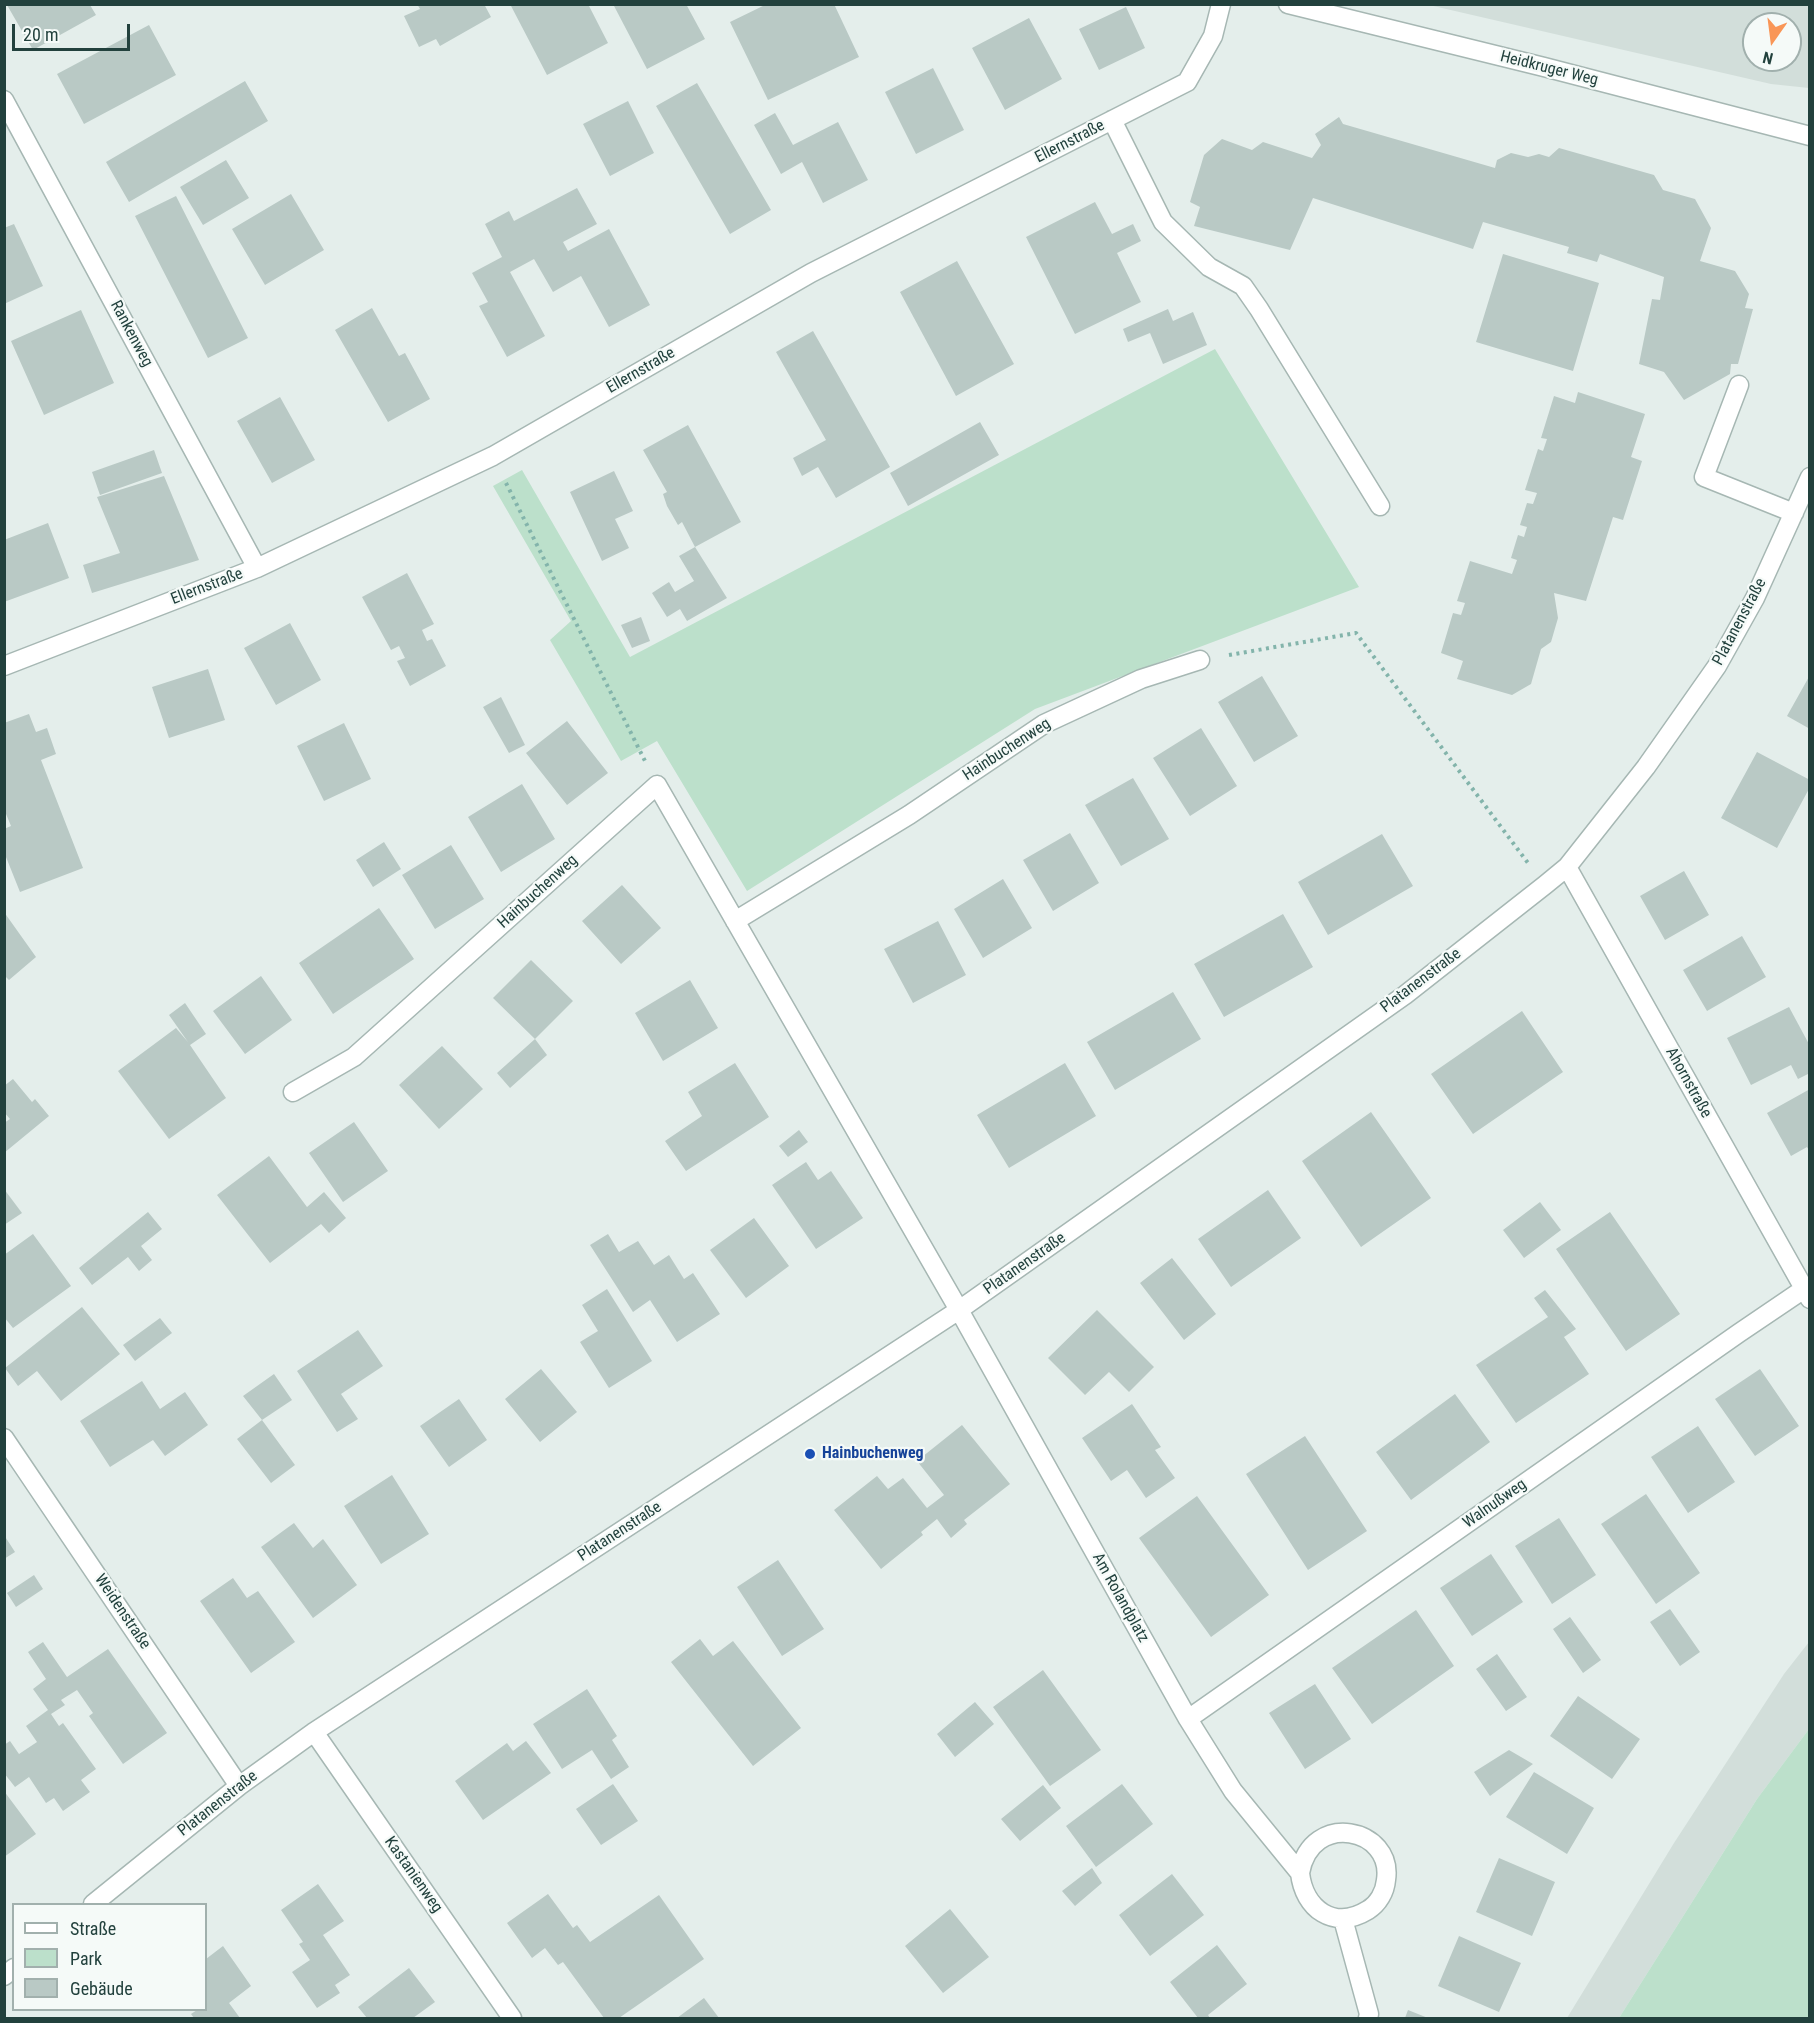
<!DOCTYPE html>
<html>
<head>
<meta charset="utf-8">
<style>
  body { margin:0 }
  #map { position:relative; width:1814px; height:2023px; overflow:hidden; background:#e4eeeb; font-family:"Roboto Condensed",sans-serif }
  canvas { display:block }
  .frame { position:absolute; inset:0; border:6px solid #22413d; pointer-events:none }
  .legend { position:absolute; left:12px; top:1903px; width:195px; height:108px; box-sizing:border-box; background:#f5faf8; border:2px solid #a1b0ad; margin:0; padding:8px 10px; list-style:none; font-size:18px; color:#22413d }
  .legend li { display:flex; align-items:center; gap:12px; height:30px }
  .legend b { width:30px; border:2px solid #a1b0ad }
  .north { position:absolute; left:1742px; top:12px; width:60px; height:60px; box-sizing:border-box; background:#f5faf8; border:2px solid #a1b0ad; border-radius:50%; rotate:194deg; font-size:16px; font-weight:700; line-height:24px; text-align:center; color:#22413d }
  .north::after { content:''; display:block; margin:auto; width:21px; height:27px; background:#f99657; clip-path:polygon(50% 0,100% 100%,50% 72%,0 100%) }
  .scale { position:absolute; left:12px; top:24px; width:118px; height:27px; box-sizing:border-box; border:3px solid #22413d; border-top:0; padding-left:8px; font-size:18px; line-height:21px; white-space:nowrap; color:#22413d; -webkit-text-stroke:4px #f5faf8; paint-order:stroke }
</style>
</head>
<body>
<div id="map">
<canvas width="1814" height="2023"></canvas>
<div class="frame"></div>
<ul class="legend">
<li><b style="height:8px;background:#fff"></b>Straße</li>
<li><b style="height:16px;background:#bce0cb"></b>Park</li>
<li><b style="height:16px;background:#b9c9c5"></b>Gebäude</li>
</ul>
<div class="north">N</div>
<div class="scale">20 m</div>
</div>
<script>
const ctx = document.querySelector('canvas').getContext('2d');
ctx.lineJoin = 'round';
function fillPath(path, color) { ctx.fillStyle = color; ctx.fill(path, 'evenodd'); }
function strokePath(path, color, width, dash) { ctx.strokeStyle = color; ctx.lineWidth = width; ctx.lineCap = dash ? 'butt' : 'round'; ctx.setLineDash(dash || []); ctx.stroke(path); }
function label(font, color, halo, rows, align = 'center') {
  ctx.font = font + ' "Roboto Condensed",sans-serif'; ctx.lineWidth = 4.5; ctx.setLineDash([]); ctx.textBaseline = 'middle'; ctx.strokeStyle = halo; ctx.fillStyle = color; for (const [text, x, y, turn = 0] of rows) {
    ctx.save(); ctx.translate(x, y); ctx.rotate((+turn || 0) * Math.PI / 180); ctx.textAlign = isNaN(turn) ? turn : align; if (halo) ctx.strokeText(text, 0, 0); ctx.fillText(text, 0, 0); ctx.restore();
  }
}
fillPath(new Path2D(`
  M 1429,5 L 1809,5 L 1809,88 L 1771,84 ZM 1754,24 L 1790,24 L 1790,60 L 1754,60 Z
  M 1809,1642 L 1809,1729 L 1757,1799 L 1619,2018 L 1567,2018 L 1674,1843 L 1784,1674 Z`), '#d2deda');
fillPath(new Path2D(`
  M 1215,349 L 1359,587 L 1035,709 L 747,891 L 657,741 L 621,761 L 550,640 L 571,621 L 493,486 L 522,470 L 630,657 Z
  M 1809,1729 L 1809,2018 L 1619,2018 L 1757,1799 Z`), '#bce0cb');
fillPath(new Path2D(`
  M 417,4 L 484,4 L 491,17 L 440,46 L 436,39 L 419,47 L 404,16 L 420,9 Z
  M 510,4 L 588,4 L 608,43 L 547,75 Z
  M 613,4 L 686,4 L 705,39 L 647,69 Z
  M 767,4 L 834,4 L 859,57 L 768,100 L 730,22 Z
  M 7,5 L 90,5 L 96,15 L 33,50 Z
  M 1126,7 L 1145,48 L 1099,70 L 1079,29 Z
  M 1029,18 L 1062,79 L 1005,110 L 972,48 Z
  M 149,25 L 176,75 L 84,124 L 57,74 Z
  M 933,68 L 964,130 L 916,154 L 885,92 Z
  M 245,81 L 268,121 L 129,202 L 106,162 Z
  M 697,83 L 771,210 L 730,234 L 656,106 Z
  M 628,101 L 654,153 L 610,176 L 583,124 Z
  M 775,113 L 793,145 L 838,122 L 868,180 L 823,203 L 802,162 L 781,174 L 754,125 Z
  M 1339,117 L 1343,124 L 1495,168 L 1497,160 L 1511,153 L 1528,157 L 1539,154 L 1549,157 L 1559,148 L 1654,175 L 1663,190 L 1695,199 L 1711,228 L 1700,261 L 1735,271 L 1749,294 L 1745,308 L 1753,309 L 1738,364 L 1731,364 L 1730,374 L 1684,400 L 1664,372 L 1639,364 L 1652,299 L 1660,300 L 1664,277 L 1600,254 L 1597,262 L 1567,253 L 1569,247 L 1483,222 L 1473,249 L 1313,198 L 1290,250 L 1194,226 L 1200,207 L 1190,202 L 1204,155 L 1222,139 L 1252,150 L 1263,142 L 1312,158 L 1321,145 L 1315,134 Z
  M 226,160 L 249,198 L 203,225 L 180,187 Z
  M 577,188 L 597,224 L 563,242 L 568,251 L 609,229 L 650,305 L 609,327 L 581,276 L 553,292 L 534,259 L 510,272 L 545,336 L 507,357 L 479,306 L 488,302 L 472,273 L 502,257 L 485,224 L 509,211 L 514,221 Z
  M 291,194 L 324,250 L 265,285 L 232,229 Z
  M 176,196 L 248,338 L 208,358 L 135,216 Z
  M 1095,202 L 1112,234 L 1133,224 L 1141,241 L 1117,253 L 1141,302 L 1075,334 L 1026,237 Z
  M 14,224 L 43,286 L 4,304 L 4,228 Z
  M 1503,254 L 1599,283 L 1573,371 L 1476,342 Z
  M 957,261 L 1014,364 L 956,396 L 900,292 Z
  M 372,308 L 399,356 L 405,353 L 430,399 L 388,422 L 335,330 Z
  M 1168,309 L 1173,321 L 1193,312 L 1207,345 L 1163,364 L 1150,333 L 1128,342 L 1123,329 Z
  M 81,310 L 114,383 L 44,415 L 11,341 Z
  M 813,331 L 890,467 L 836,498 L 818,467 L 802,476 L 793,458 L 826,440 L 776,352 Z
  M 1578,392 L 1645,414 L 1631,457 L 1642,461 L 1623,520 L 1613,517 L 1586,601 L 1554,593 L 1558,618 L 1551,642 L 1541,649 L 1531,684 L 1512,695 L 1457,679 L 1463,661 L 1441,653 L 1453,613 L 1461,615 L 1465,603 L 1457,601 L 1470,561 L 1512,574 L 1517,560 L 1511,558 L 1518,535 L 1524,537 L 1527,527 L 1520,525 L 1527,503 L 1533,504 L 1537,493 L 1525,490 L 1538,449 L 1543,451 L 1547,439 L 1541,438 L 1554,396 L 1575,403 Z
  M 280,397 L 315,460 L 272,483 L 237,421 Z
  M 980,422 L 999,455 L 908,506 L 890,473 Z
  M 688,425 L 741,522 L 695,547 L 727,598 L 687,621 L 680,609 L 667,617 L 652,593 L 669,582 L 675,592 L 694,581 L 679,556 L 695,547 L 682,522 L 678,525 L 667,506 L 663,494 L 667,492 L 643,450 Z
  M 154,450 L 162,473 L 100,495 L 92,472 Z
  M 614,471 L 633,511 L 615,519 L 629,548 L 602,561 L 570,492 Z
  M 164,476 L 199,560 L 92,593 L 83,565 L 120,553 L 97,497 Z
  M 48,523 L 69,578 L 4,602 L 4,540 Z
  M 407,573 L 434,624 L 422,630 L 427,641 L 432,639 L 446,666 L 410,686 L 397,661 L 405,658 L 399,646 L 391,650 L 362,597 Z
  M 641,617 L 650,641 L 632,648 L 621,625 Z
  M 290,623 L 321,680 L 276,705 L 244,648 Z
  M 208,669 L 225,720 L 169,738 L 152,687 Z
  M 1810,675 L 1810,729 L 1787,716 Z
  M 1262,676 L 1298,736 L 1254,762 L 1218,702 Z
  M 501,697 L 525,745 L 509,753 L 483,707 Z
  M 29,714 L 36,732 L 47,728 L 56,754 L 41,760 L 83,868 L 20,892 L 4,852 L 4,829 L 11,826 L 4,809 L 4,723 Z
  M 567,721 L 608,773 L 567,805 L 526,753 Z
  M 344,723 L 371,779 L 324,801 L 297,746 Z
  M 1201,728 L 1237,786 L 1190,816 L 1153,758 Z
  M 1757,752 L 1810,780 L 1810,787 L 1777,848 L 1721,818 Z
  M 1133,778 L 1169,839 L 1121,866 L 1085,805 Z
  M 522,784 L 555,839 L 501,872 L 468,817 Z
  M 1070,833 L 1099,883 L 1053,911 L 1023,860 Z
  M 1382,834 L 1413,886 L 1328,935 L 1298,882 Z
  M 384,842 L 401,869 L 373,887 L 356,860 Z
  M 451,845 L 484,899 L 435,929 L 402,875 Z
  M 1684,871 L 1709,915 L 1665,940 L 1640,896 Z
  M 1003,879 L 1032,928 L 983,958 L 954,909 Z
  M 622,885 L 661,928 L 621,964 L 582,921 Z
  M 379,908 L 414,959 L 333,1014 L 299,963 Z
  M 4,912 L 36,957 L 9,980 L 4,975 Z
  M 1283,914 L 1313,967 L 1224,1017 L 1194,964 Z
  M 938,921 L 966,975 L 913,1003 L 884,949 Z
  M 1742,936 L 1766,977 L 1707,1011 L 1683,970 Z
  M 531,960 L 573,1001 L 535,1039 L 493,998 Z
  M 261,976 L 292,1020 L 245,1054 L 213,1011 Z
  M 690,980 L 718,1028 L 663,1061 L 635,1013 Z
  M 1173,992 L 1201,1039 L 1115,1090 L 1087,1042 Z
  M 185,1003 L 206,1034 L 190,1045 L 226,1098 L 169,1139 L 118,1071 L 176,1028 L 188,1042 L 169,1015 Z
  M 1789,1007 L 1810,1046 L 1810,1073 L 1798,1079 L 1791,1065 L 1751,1085 L 1727,1038 Z
  M 1522,1011 L 1563,1072 L 1473,1134 L 1431,1074 Z
  M 535,1039 L 547,1055 L 510,1088 L 497,1073 Z
  M 442,1046 L 483,1089 L 439,1129 L 399,1085 Z
  M 735,1063 L 769,1117 L 686,1171 L 665,1141 L 702,1116 L 688,1092 Z
  M 1065,1063 L 1096,1116 L 1009,1168 L 977,1115 Z
  M 13,1079 L 32,1102 L 35,1099 L 49,1116 L 4,1153 L 4,1123 L 10,1119 L 4,1112 L 4,1086 Z
  M 1810,1089 L 1810,1152 L 1807,1147 L 1791,1156 L 1767,1113 Z
  M 1371,1112 L 1431,1198 L 1361,1247 L 1302,1161 Z
  M 354,1122 L 388,1171 L 343,1202 L 309,1153 Z
  M 799,1130 L 808,1142 L 788,1157 L 779,1146 Z
  M 269,1156 L 307,1207 L 324,1192 L 346,1218 L 329,1233 L 321,1224 L 270,1263 L 217,1195 Z
  M 806,1162 L 818,1180 L 831,1171 L 863,1218 L 816,1249 L 772,1185 Z
  M 4,1189 L 22,1213 L 4,1225 Z
  M 1268,1190 L 1301,1238 L 1231,1287 L 1198,1239 Z
  M 1540,1202 L 1561,1230 L 1524,1258 L 1503,1230 Z
  M 148,1212 L 162,1229 L 141,1246 L 152,1260 L 139,1271 L 128,1257 L 92,1285 L 79,1268 Z
  M 1610,1212 L 1680,1314 L 1626,1351 L 1556,1249 Z
  M 754,1218 L 789,1266 L 746,1298 L 710,1250 Z
  M 33,1234 L 71,1286 L 13,1328 L 4,1317 L 4,1255 Z
  M 608,1234 L 619,1252 L 638,1241 L 654,1265 L 669,1255 L 684,1279 L 693,1273 L 720,1314 L 677,1342 L 650,1300 L 633,1312 L 590,1245 Z
  M 1172,1258 L 1216,1314 L 1184,1340 L 1140,1283 Z
  M 607,1289 L 652,1361 L 609,1388 L 580,1342 L 598,1331 L 582,1305 Z
  M 1545,1290 L 1576,1329 L 1564,1337 L 1589,1374 L 1516,1423 L 1476,1365 L 1548,1317 L 1534,1298 Z
  M 82,1307 L 120,1354 L 61,1401 L 37,1371 L 18,1386 L 5,1368 Z
  M 1097,1310 L 1154,1367 L 1129,1392 L 1109,1372 L 1085,1395 L 1048,1358 Z
  M 160,1318 L 172,1333 L 135,1361 L 123,1345 Z
  M 358,1330 L 383,1366 L 341,1394 L 358,1419 L 337,1432 L 297,1371 Z
  M 541,1369 L 577,1412 L 540,1442 L 505,1399 Z
  M 1760,1369 L 1799,1426 L 1755,1456 L 1715,1399 Z
  M 274,1374 L 292,1400 L 262,1420 L 243,1396 Z
  M 142,1381 L 160,1409 L 185,1392 L 208,1425 L 165,1456 L 153,1440 L 110,1467 L 80,1421 Z
  M 1455,1394 L 1490,1442 L 1411,1500 L 1376,1452 Z
  M 459,1399 L 487,1440 L 449,1467 L 420,1426 Z
  M 1132,1404 L 1161,1447 L 1155,1450 L 1175,1478 L 1146,1498 L 1127,1470 L 1111,1481 L 1082,1438 Z
  M 262,1420 L 295,1465 L 271,1483 L 237,1439 Z
  M 962,1425 L 1010,1484 L 964,1520 L 967,1524 L 951,1538 L 937,1519 L 921,1532 L 923,1535 L 881,1569 L 834,1510 L 877,1476 L 888,1489 L 903,1478 L 927,1508 L 944,1495 L 917,1461 Z
  M 1698,1426 L 1735,1482 L 1688,1513 L 1651,1457 Z
  M 1305,1436 L 1367,1531 L 1308,1570 L 1246,1474 Z
  M 392,1475 L 429,1534 L 381,1564 L 344,1506 Z
  M 1646,1494 L 1700,1573 L 1656,1604 L 1601,1524 Z
  M 1197,1496 L 1269,1595 L 1211,1637 L 1139,1538 Z
  M 1559,1518 L 1596,1575 L 1552,1604 L 1515,1546 Z
  M 294,1523 L 313,1548 L 323,1539 L 357,1585 L 313,1618 L 261,1547 Z
  M 4,1535 L 15,1552 L 4,1559 Z
  M 1491,1554 L 1523,1602 L 1472,1636 L 1440,1588 Z
  M 778,1560 L 824,1629 L 782,1656 L 737,1587 Z
  M 34,1575 L 43,1589 L 16,1607 L 7,1593 Z
  M 233,1578 L 247,1598 L 258,1591 L 295,1642 L 251,1673 L 200,1601 Z
  M 1670,1609 L 1700,1652 L 1680,1666 L 1650,1622 Z
  M 1416,1610 L 1454,1666 L 1372,1724 L 1332,1668 Z
  M 1570,1617 L 1601,1660 L 1583,1673 L 1553,1629 Z
  M 700,1639 L 713,1656 L 733,1641 L 801,1728 L 753,1766 L 671,1662 Z
  M 43,1642 L 67,1677 L 108,1649 L 167,1733 L 123,1764 L 89,1716 L 93,1713 L 77,1690 L 61,1700 L 65,1705 L 51,1714 L 59,1726 L 63,1723 L 96,1769 L 81,1780 L 90,1792 L 63,1811 L 54,1798 L 46,1803 L 29,1777 L 15,1787 L 4,1773 L 4,1745 L 10,1741 L 19,1754 L 37,1742 L 26,1726 L 48,1710 L 33,1689 L 46,1679 L 28,1652 Z
  M 1497,1654 L 1527,1697 L 1506,1711 L 1476,1669 Z
  M 1043,1670 L 1101,1750 L 1050,1786 L 993,1707 Z
  M 1315,1684 L 1351,1739 L 1305,1769 L 1269,1713 Z
  M 587,1689 L 617,1736 L 612,1740 L 629,1767 L 611,1779 L 592,1750 L 562,1769 L 533,1724 Z
  M 1578,1696 L 1640,1739 L 1612,1779 L 1550,1736 Z
  M 975,1702 L 994,1724 L 955,1757 L 937,1734 Z
  M 526,1741 L 551,1773 L 483,1820 L 455,1781 L 507,1743 L 513,1751 Z
  M 1509,1750 L 1533,1764 L 1490,1796 L 1474,1772 Z
  M 1534,1772 L 1594,1808 L 1567,1854 L 1506,1817 Z
  M 613,1784 L 638,1821 L 601,1845 L 576,1809 Z
  M 1122,1784 L 1153,1824 L 1096,1867 L 1066,1826 Z
  M 1043,1785 L 1061,1808 L 1020,1841 L 1001,1819 Z
  M 4,1791 L 36,1834 L 4,1857 Z
  M 1499,1858 L 1555,1882 L 1532,1936 L 1476,1912 Z
  M 1092,1868 L 1102,1883 L 1075,1906 L 1062,1891 Z
  M 1172,1874 L 1204,1915 L 1150,1956 L 1119,1915 Z
  M 318,1884 L 344,1921 L 323,1935 L 350,1975 L 335,1985 L 340,1993 L 317,2008 L 292,1972 L 310,1960 L 299,1944 L 303,1942 L 281,1910 Z
  M 548,1894 L 573,1928 L 577,1925 L 590,1942 L 659,1895 L 704,1959 L 619,2018 L 604,2018 L 563,1962 L 558,1965 L 545,1948 L 532,1958 L 507,1923 Z
  M 950,1909 L 989,1957 L 943,1993 L 905,1946 Z
  M 1459,1936 L 1521,1963 L 1499,2012 L 1438,1986 Z
  M 1217,1945 L 1247,1984 L 1208,2015 L 1210,2018 L 1198,2018 L 1170,1982 Z
  M 223,1946 L 251,1986 L 229,2003 L 240,2018 L 194,2018 L 191,2014 L 197,2010 L 206,2010 L 206,1959 Z
  M 409,1968 L 435,2002 L 413,2018 L 367,2018 L 358,2007 Z
  M 704,1998 L 719,2018 L 677,2018 Z
  M 1408,2010 L 1428,2018 L 1405,2018 Z`), '#b9c9c5');
const minor = new Path2D(`
  M 1288,4 L 1544,67 L 1810,136
  M 4,100 L 257,568
  M 1112,120 L 1163,222 L 1209,267 L 1243,286 L 1259,309 L 1380,506
  M 1739,385 L 1704,477 L 1794,513
  M 4,666 L 257,568 L 493,456 L 811,273 L 1187,82 L 1213,36 L 1221,4
  M 1567,867 L 1810,1299
  M 735,921 L 909,815 L 1044,724 L 1141,679 L 1200,660
  M 293,1092 L 354,1057 L 657,785 L 959,1310 L 1188,1719 L 1233,1791 L 1300,1873 C 1304,1909 1334,1931 1368,1910 C 1378,1904 1385,1892 1386,1880 C 1394,1828 1311,1810 1300,1873
  M 4,1438 L 239,1786
  M 1188,1719 L 1739,1333 L 1804,1289
  M 314,1732 L 512,2018
  M 93,1904 L 239,1786 L 314,1732 L 959,1310 L 1405,995 L 1545,885 L 1567,867 L 1646,767 L 1717,666 L 1755,598 L 1810,477
  M 1343,1919 L 1369,2014 L 1368,2018
  M 4,1976 L 14,1968`);
strokePath(minor, '#a6b7b3', 21);
strokePath(new Path2D(`
  M 506,483 L 645,761
  M 1229,655 L 1356,633 L 1528,863`), '#83b4ab', 4, [3, 4.5]);
strokePath(minor, '#fff', 18);
for (const [x, y, r, color] of [
  [810,1454,6,"#1a4fb4"]
]) { const dot = new Path2D(); dot.arc(x, y, r, 0, 2 * Math.PI); ctx.fillStyle = color; ctx.fill(dot); strokePath(dot, '#f5faf8', 2); }
label('16px', '#22413d', '#f5faf8', [
  ["Heidkruger Weg",1549,69,14],
  ["Ellernstraße",1070,142,-27],
  ["Rankenweg",131,334,62],
  ["Ellernstraße",641,371,-30],
  ["Ellernstraße",207,587,-21],
  ["Platanenstraße",1740,622,-62],
  ["Hainbuchenweg",1007,750,-33],
  ["Hainbuchenweg",538,892,-42],
  ["Platanenstraße",1421,981,-37],
  ["Ahornstraße",1688,1083,61],
  ["Platanenstraße",1025,1264,-35],
  ["Walnußweg",1495,1504,-35],
  ["Platanenstraße",620,1532,-33],
  ["Am Rolandplatz",1120,1598,61],
  ["Weidenstraße",122,1612,56],
  ["Platanenstraße",218,1804,-38],
  ["Kastanienweg",413,1875,55]
]);
label('bold 16px', '#164399', '#f5faf8', [
  ["Hainbuchenweg",822,1454]
], 'left');
</script>
</body>
</html>
